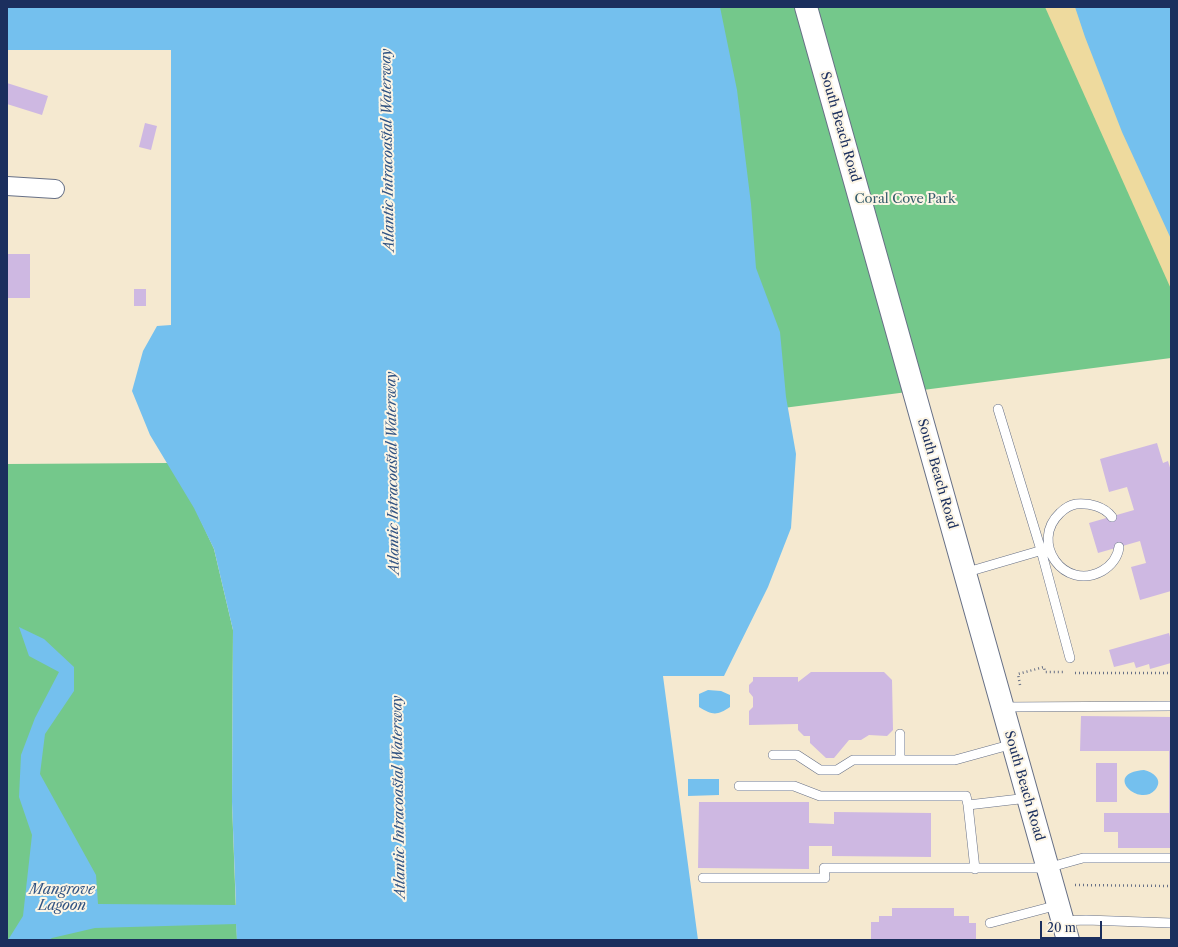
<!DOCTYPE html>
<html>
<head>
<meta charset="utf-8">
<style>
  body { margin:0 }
  #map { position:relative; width:1178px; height:947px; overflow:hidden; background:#f5e9d0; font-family:"Libre Caslon Text",serif }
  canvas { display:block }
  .frame { position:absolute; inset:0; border:8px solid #1b2f5e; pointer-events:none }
  .scale { position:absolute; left:1040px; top:921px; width:62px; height:18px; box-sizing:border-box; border:2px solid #1b2f5e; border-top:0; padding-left:5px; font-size:12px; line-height:14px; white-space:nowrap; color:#1b2f5e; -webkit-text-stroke:3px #fcf5e5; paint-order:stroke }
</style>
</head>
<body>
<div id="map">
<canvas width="1178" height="947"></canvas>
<div class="frame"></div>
<div class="scale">20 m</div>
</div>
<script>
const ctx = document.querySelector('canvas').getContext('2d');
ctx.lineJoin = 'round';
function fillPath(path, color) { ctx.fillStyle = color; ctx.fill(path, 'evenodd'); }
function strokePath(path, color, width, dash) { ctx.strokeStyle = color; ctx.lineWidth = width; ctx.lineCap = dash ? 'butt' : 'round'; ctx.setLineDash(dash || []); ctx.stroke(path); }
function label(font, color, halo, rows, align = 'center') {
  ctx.font = font + ' "Libre Caslon Text",serif'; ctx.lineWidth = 4; ctx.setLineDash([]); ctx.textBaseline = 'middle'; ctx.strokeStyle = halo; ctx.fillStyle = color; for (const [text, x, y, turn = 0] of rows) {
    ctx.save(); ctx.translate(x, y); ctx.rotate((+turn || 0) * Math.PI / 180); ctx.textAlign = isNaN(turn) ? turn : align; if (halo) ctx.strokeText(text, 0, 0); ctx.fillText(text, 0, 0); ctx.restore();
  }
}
fillPath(new Path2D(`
  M 651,7 L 1149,7 L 1171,96 L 1171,358 L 760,411 Z
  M 168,463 L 195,508 L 214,549 L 233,630 L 232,802 L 237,940 L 7,940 L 7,464 Z`), '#74c88b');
fillPath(new Path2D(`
  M 1045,7 L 1171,7 L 1171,289 Z`), '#eeda9e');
fillPath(new Path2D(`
  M 7,7 L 720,7 L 737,90 L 751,204 L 756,268 L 780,332 L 786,397 L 796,454 L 791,528 L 768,587 L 724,676 L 663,676 L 698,940 L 237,940 L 236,924 L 95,928 L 52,938 L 49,940 L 8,940 L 23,916 L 32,835 L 19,797 L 21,755 L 35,718 L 59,672 L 29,656 L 19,627 L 44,639 L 74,667 L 74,691 L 45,734 L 40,774 L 96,875 L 98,904 L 236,905 L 232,802 L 233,630 L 214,549 L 194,508 L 150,435 L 132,391 L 143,351 L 157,326 L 171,325 L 171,50 L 7,50 Z
  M 1075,7 L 1171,7 L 1171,239 L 1122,132 L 1085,37 Z
  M 708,690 L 721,691 L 730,695 L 730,707 C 717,716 712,715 699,707 L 699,694 Z
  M 1144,770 C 1153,772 1164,780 1155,790 C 1139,808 1102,773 1144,770 Z
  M 688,779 L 719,779 L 719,795 L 688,796 Z`), '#74c0ee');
fillPath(new Path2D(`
  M 7,83 L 48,96 L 42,115 L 7,104 Z
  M 145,123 L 157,126 L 151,150 L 139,147 Z
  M 7,254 L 30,254 L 30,298 L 7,298 Z
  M 134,289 L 146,289 L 146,306 L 134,306 Z
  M 1157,443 L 1163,463 L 1168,461 L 1171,471 L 1171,591 L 1140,600 L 1131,567 L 1146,563 L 1140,541 L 1098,553 L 1089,523 L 1134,510 L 1127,487 L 1109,492 L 1100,459 Z
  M 1169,633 L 1171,641 L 1171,663 L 1150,669 L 1149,664 L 1136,668 L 1134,662 L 1114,667 L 1109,650 Z
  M 811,672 L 884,672 L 892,680 L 893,730 L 887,736 L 869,735 L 861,740 L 849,740 L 834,758 L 826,758 L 810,743 L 810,736 L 804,736 L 798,730 L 798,724 L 749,725 L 749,711 L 753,707 L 753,697 L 749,692 L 749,685 L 753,681 L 753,677 L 798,677 L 798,682 Z
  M 1081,716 L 1171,717 L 1171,848 L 1118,848 L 1118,832 L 1104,832 L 1104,813 L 1169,813 L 1169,751 L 1080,751 Z
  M 1096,763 L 1117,763 L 1117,802 L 1096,802 Z
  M 699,802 L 809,802 L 809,823 L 834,824 L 834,812 L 931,813 L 931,857 L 832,856 L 832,846 L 809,846 L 809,869 L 698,868 Z
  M 892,908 L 954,908 L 954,916 L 969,916 L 969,923 L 976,923 L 976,940 L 871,940 L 871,922 L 879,922 L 879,916 L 892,916 Z`), '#ceb8e2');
const lane = new Path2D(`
  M 998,409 L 1041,550 L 1070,658
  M 1112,517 C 1104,506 1089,503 1076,504 C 1070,505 1064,509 1060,513 C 1029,542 1064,592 1102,571 C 1111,566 1118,557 1119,547
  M 964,573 L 1046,549
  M 1002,707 L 1171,706
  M 900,734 L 900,760
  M 773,755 L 797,755 L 820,770 L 837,770 L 853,760 L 955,760 L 1013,744
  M 739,786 L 794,786 L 820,796 L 966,796 L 968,805
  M 975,869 L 968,805 L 1028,798
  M 703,878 L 825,878 L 824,868 L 1047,868 L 1083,858 L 1171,858
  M 1063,921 L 1086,920 L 1171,923
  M 990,923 L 1058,905`);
const street = new Path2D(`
  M 7,186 L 55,189`);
const secondary = new Path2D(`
  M 806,7 L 1068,940`);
strokePath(lane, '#677086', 10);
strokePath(street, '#677086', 20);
strokePath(secondary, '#677086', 24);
strokePath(new Path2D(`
  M 1075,673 L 1171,673
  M 1020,685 L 1018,674 L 1044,667 L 1045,672 L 1064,672
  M 1075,885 L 1171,886`), '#677086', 2.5, [1, 3]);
strokePath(lane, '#fff', 9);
strokePath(street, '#fff', 18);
strokePath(secondary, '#fff', 22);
label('13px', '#1b2f5e', '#fcf5e5', [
  ["South Beach Road",840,127,74],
  ["South Beach Road",937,474,74],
  ["South Beach Road",1024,786,74]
]);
label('13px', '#365d6c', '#fcf5e5', [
  ["Coral Cove Park",905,199]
]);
label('italic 14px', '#315382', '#fcf5e5', [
  ["Atlantic Intracoastal Waterway",388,150,-91],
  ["Atlantic Intracoastal Waterway",393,473,-91],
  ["Atlantic Intracoastal Waterway",399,797,-91],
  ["Mangrove",62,890],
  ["Lagoon",62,906]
]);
</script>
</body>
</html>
